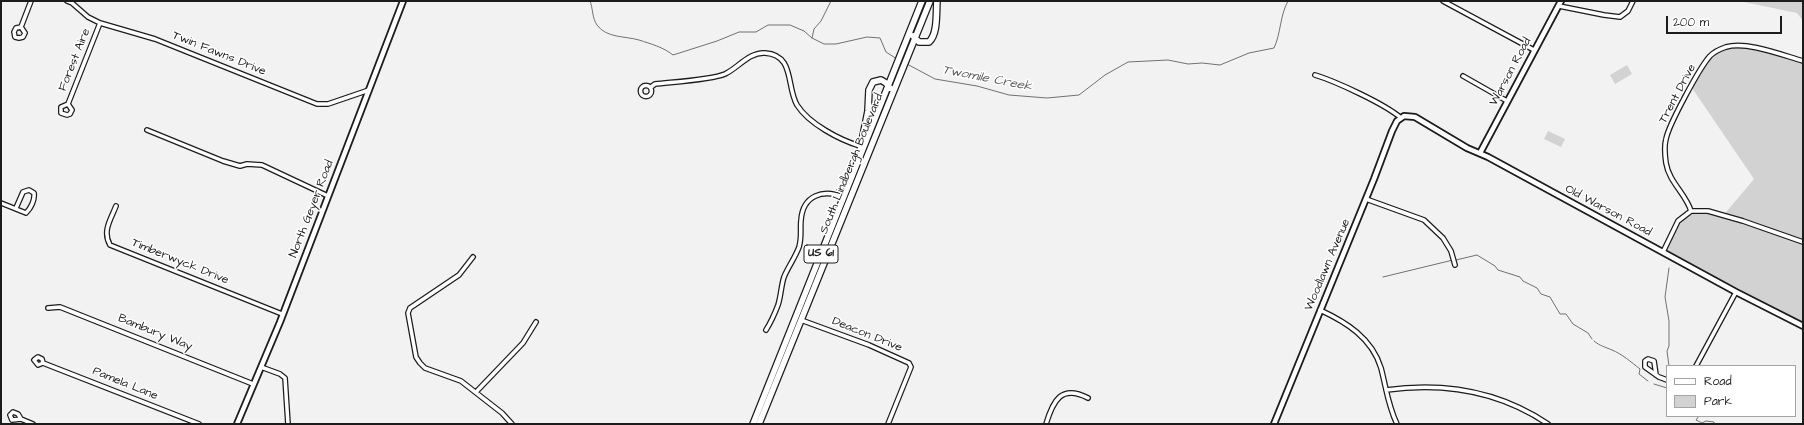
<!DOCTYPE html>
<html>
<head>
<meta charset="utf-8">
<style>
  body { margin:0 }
  #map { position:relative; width:1804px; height:425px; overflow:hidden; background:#f2f2f2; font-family:"Architects Daughter",sans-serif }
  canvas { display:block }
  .frame { position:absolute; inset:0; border:2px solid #1c1c1c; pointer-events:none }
  .legend { position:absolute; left:1666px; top:365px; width:130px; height:52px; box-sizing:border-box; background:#fff; border:1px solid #a4a4a4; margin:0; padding:5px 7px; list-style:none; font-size:12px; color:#1c1c1c }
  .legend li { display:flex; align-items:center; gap:8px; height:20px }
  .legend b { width:20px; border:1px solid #a4a4a4 }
  .scale { position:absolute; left:1666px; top:16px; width:116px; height:18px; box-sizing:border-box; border:2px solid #1c1c1c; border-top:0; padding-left:5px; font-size:12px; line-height:14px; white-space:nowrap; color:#1c1c1c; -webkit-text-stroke:3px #fff; paint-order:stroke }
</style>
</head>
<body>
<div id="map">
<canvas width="1804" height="425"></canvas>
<div class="frame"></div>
<ul class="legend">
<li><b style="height:5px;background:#fff"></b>Road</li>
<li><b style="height:11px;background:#d2d2d2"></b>Park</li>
</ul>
<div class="scale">200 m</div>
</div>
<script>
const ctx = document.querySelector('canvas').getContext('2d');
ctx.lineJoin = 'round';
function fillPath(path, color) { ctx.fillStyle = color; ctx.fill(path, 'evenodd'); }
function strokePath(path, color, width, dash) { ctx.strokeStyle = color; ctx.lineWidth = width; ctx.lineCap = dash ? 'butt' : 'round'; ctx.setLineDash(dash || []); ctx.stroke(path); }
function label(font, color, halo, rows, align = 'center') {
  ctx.font = font + ' "Architects Daughter",sans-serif'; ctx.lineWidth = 3; ctx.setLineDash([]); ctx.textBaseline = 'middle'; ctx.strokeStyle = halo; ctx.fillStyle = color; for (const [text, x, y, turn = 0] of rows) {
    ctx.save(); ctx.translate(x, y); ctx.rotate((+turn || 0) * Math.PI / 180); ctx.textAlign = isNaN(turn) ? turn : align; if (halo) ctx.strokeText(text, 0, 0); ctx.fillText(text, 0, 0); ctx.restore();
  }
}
fillPath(new Path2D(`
  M 1739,1 L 1803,1 L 1803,21 L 1797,13 Z
  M 1743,47 L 1803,62 L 1803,324 L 1669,253 L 1667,250 C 1668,245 1671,241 1673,236 C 1684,210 1698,210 1722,217 L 1754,179 L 1692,88 C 1705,60 1710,50 1743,47 Z
  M 1627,65 L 1632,74 L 1615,84 L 1610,75 Z
  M 1548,131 L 1565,139 L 1561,147 L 1544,139 Z`), '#d2d2d2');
strokePath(new Path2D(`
  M 590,1 C 593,8 592,18 597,25 C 606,38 625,36 639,40 C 651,44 663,47 673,55 L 717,41 L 739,32 L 756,32 L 768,25 L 790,25 L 804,31 L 812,38 L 824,44 L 836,44 L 867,37 L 880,38 L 886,52 L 897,59
  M 812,38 L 814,29 L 821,21 L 831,1
  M 907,64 L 935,79 L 977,86 L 1009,95 L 1047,98 L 1079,95 L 1105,75 L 1128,62 L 1168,60 L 1188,64 L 1202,63 L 1220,65 L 1249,53 L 1274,48 C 1281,33 1280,15 1288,1
  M 1456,260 L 1477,255 L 1495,266 L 1498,270 L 1520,277 L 1523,281 L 1537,288 L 1541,294 L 1550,297 L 1560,314 L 1566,314 L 1573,324 L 1588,333 L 1592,339
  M 1669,268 L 1665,297 L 1669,321 L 1669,346 L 1667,351 L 1669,366
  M 1383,277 L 1453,260
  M 1594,341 C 1600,346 1605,347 1612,350 C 1622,354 1631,362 1640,369 L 1639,374 L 1648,381
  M 1654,384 L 1667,388
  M 1699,416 L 1696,420 L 1702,423 L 1706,421 L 1714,422 L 1714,424`), '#707070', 1);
const minor = new Path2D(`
  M 67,1 L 72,3 L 88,17 L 100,23 L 155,39 L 317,104 L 328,104 L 369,90
  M 1443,1 L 1534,50
  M 1559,6 L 1604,15 L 1620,17 L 1628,11 L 1633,1
  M 21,27 L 25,33 L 23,37 L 19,38 L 15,37 L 14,32 L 16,28 L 21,27 L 31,1
  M 1803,61 C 1782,55 1747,41 1726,47 C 1720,49 1714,52 1710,56 C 1700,67 1669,124 1666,139 C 1664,146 1665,156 1666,163 C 1669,182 1686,194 1691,211 L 1708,211 L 1743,221 L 1803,242
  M 1315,75 C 1335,81 1385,104 1401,118
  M 1463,76 L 1507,101
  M640.5 91a5.5 5.5 0 1 1 11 0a5.5 5.5 0 1 1-11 0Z
  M 651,87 L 655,84 C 672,82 711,80 725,74 C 738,68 749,52 765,53 C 795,55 786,86 797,105 C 809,124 840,140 860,146
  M 68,104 L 72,110 L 70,114 L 67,115 L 61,113 L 61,107 L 68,104 L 100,23
  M 147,130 L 223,161 L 240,166 L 247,164 L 262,165 L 328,196
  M 1366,199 L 1424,220 L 1443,238 L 1451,251 L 1455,265
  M 1,203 L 26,213 C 31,208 35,200 34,193 L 29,190 L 23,192 L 16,208
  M 116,206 C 111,219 102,231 110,245 L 282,314
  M 1663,252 L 1678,221 L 1691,211
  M 473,257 L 459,275 L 410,308 L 408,313 L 416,357 L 420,363 L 425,368 L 461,381 L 502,413 L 512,424
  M 48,308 L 60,307 L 253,384
  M 1320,310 C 1346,322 1372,338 1381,368 C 1386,387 1388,406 1397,424
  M 801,320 L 869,345 L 909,363 L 911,367 L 888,424
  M 766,330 C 771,322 775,313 778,305 C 781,296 781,286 784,277 C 788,267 795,258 799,247 C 802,237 800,229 801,220 C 803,195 823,189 843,197
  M 43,363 L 38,365 L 34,360 L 38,357 L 42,359 L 43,363 L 199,424
  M 1696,366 L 1736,292
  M 261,367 L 280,374 L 285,378 L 288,424
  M 1656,375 L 1654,361 L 1648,359 L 1645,361 L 1645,367 L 1659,377 L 1667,380
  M 1386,390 C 1444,382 1499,391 1548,424
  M 476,392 L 523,343 L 536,322
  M 21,419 L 12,420 L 10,415 L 13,412 L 18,414 L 21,419 L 33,424
  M 1046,424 C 1053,401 1061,384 1088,398`);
const tertiary = new Path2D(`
  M 1480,153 L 1561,1
  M 237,424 L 280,322 L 403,1
  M 1274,424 L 1374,179 L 1392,131 L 1397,121 L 1404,116 L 1415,117 L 1467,148 L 1488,157 L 1736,292 L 1803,326`);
const primary = new Path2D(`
  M 913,36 L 919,42 L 929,42 C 938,34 936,13 937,1
  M 860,151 L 868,111 L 869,90 L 873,82 L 881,80 L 886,83 L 890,88
  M 753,424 L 922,1
  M 759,424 L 930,1`);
strokePath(minor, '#1c1c1c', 6);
strokePath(tertiary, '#1c1c1c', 8);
strokePath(primary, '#1c1c1c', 8);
strokePath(minor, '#fff', 3.5);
strokePath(tertiary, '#fff', 4.5);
strokePath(primary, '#fff', 5.5);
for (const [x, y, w] of [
  [821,254,34]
]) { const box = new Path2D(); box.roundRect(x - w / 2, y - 9, w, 18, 3); ctx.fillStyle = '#fff'; ctx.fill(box); strokePath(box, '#1c1c1c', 1); }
label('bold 11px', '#1c1c1c', null, [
  ["US 61",821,254]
]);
label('12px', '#1c1c1c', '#fff', [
  ["Twin Fawns Drive",219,54,22],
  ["Forest Aire",75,60,-68],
  ["Warson Road",1511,72,-62],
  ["Trent Drive",1678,94,-62],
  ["South Lindbergh Boulevard",852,164,-68],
  ["North Geyer Road",312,209,-69],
  ["Old Warson Road",1608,211,28],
  ["Timberwyck Drive",180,262,22],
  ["Woodlawn Avenue",1328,265,-67],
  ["Bambury Way",155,333,22],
  ["Deacon Drive",867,335,22],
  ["Pamela Lane",125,384,22]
]);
label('italic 13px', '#5b5b5b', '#fff', [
  ["Twomile Creek",987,79,11]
]);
</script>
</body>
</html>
